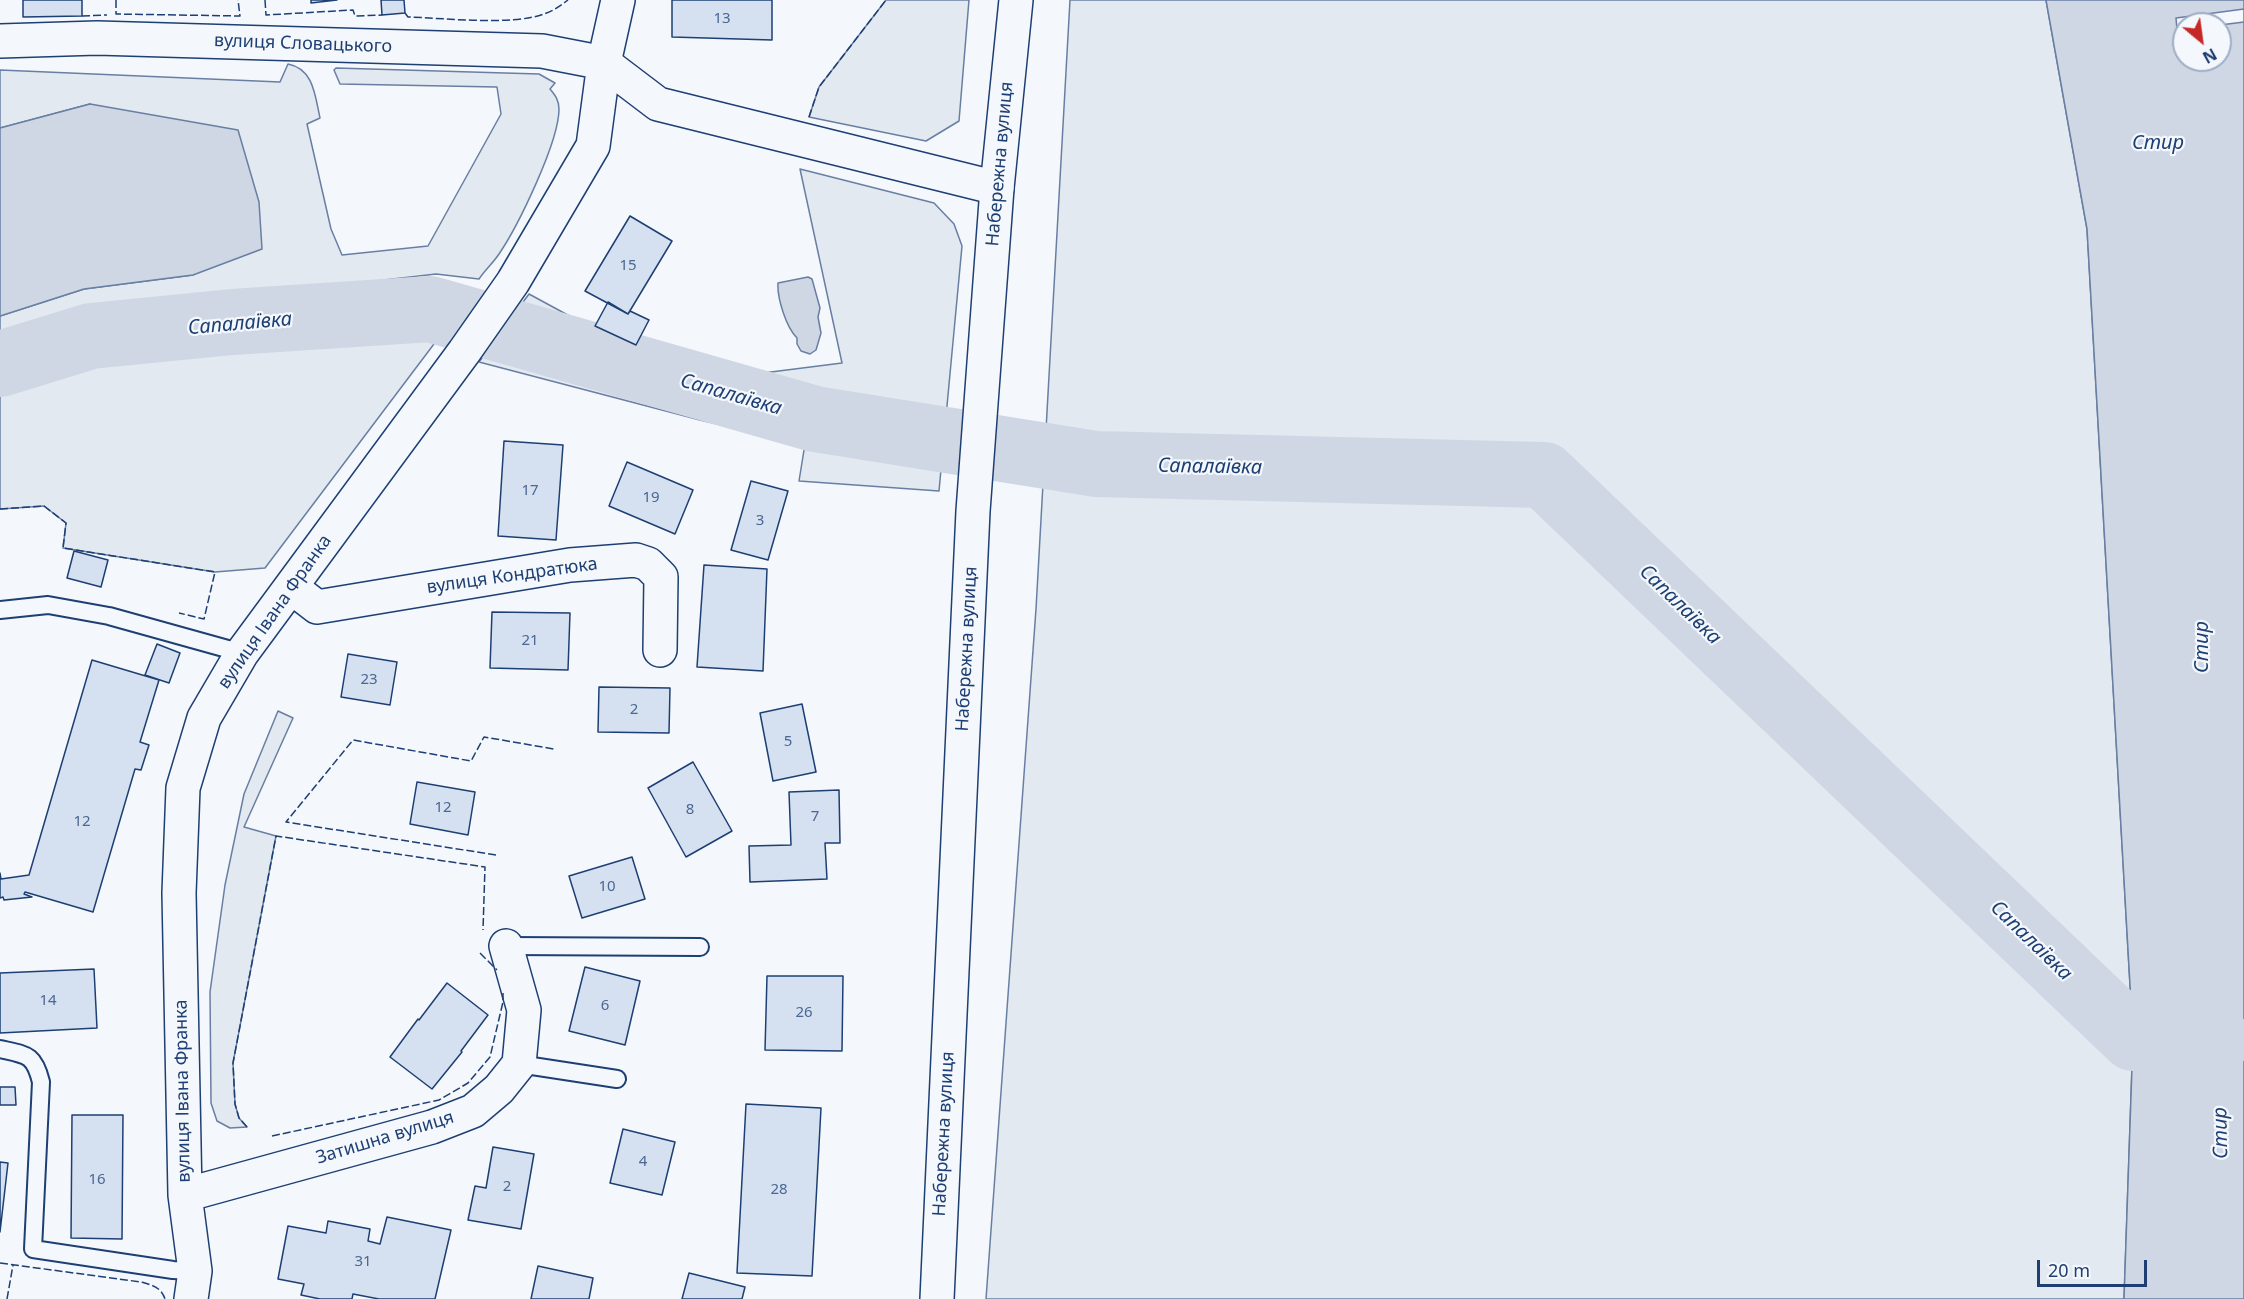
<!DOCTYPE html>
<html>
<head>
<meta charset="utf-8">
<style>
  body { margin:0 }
  #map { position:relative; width:2244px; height:1299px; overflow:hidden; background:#f4f7fb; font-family:"Noto Sans",sans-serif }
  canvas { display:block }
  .north { position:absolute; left:2172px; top:12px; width:60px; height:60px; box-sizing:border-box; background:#f4f7fb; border:2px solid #9eadc5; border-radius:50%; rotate:151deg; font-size:16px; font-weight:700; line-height:24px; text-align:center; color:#1d3f73 }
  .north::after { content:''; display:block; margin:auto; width:21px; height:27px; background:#c62828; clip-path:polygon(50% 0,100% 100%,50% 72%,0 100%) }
  .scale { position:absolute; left:2037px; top:1260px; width:110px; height:27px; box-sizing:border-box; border:3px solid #1d3f73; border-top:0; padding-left:8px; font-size:18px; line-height:21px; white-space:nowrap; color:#1d3f73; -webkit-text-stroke:4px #f4f7fb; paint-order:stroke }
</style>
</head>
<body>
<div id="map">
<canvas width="2244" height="1299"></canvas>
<div class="north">N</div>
<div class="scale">20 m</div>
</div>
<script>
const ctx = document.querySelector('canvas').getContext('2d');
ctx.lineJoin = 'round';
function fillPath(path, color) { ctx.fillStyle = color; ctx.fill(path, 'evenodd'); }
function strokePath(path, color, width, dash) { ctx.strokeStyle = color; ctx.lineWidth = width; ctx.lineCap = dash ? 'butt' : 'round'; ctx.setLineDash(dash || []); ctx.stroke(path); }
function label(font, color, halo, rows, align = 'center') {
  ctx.font = font + ' "Noto Sans",sans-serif'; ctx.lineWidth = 4.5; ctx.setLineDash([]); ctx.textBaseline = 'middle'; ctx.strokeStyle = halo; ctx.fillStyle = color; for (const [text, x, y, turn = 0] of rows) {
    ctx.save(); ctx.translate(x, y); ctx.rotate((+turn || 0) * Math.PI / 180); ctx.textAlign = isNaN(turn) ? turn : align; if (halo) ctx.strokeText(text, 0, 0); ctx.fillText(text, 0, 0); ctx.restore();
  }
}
const green = new Path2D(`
  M 886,0 L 969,0 L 959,121 L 926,141 L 809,117 L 819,87 Z
  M 1070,0 L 2046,0 L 2087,229 L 2133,1038 L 2124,1299 L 986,1299 L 1036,609 Z
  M 288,64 C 314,69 315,96 320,118 L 307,124 L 331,229 L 342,255 L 428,246 L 501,114 L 497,87 L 340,84 L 334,70 L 336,68 L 539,74 L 555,83 L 550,89 C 555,95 559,100 559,109 C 559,142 518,226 499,254 C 493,263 485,270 479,279 L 436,274 L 367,282 L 316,293 L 321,341 L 408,331 L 440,336 L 265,568 L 215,572 L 63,548 L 66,523 L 44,506 L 0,509 L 0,316 L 84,289 L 193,275 L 90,104 L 0,128 L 0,70 L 280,82 Z
  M 800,169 L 934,203 L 954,224 L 962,246 L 939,491 L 799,481 L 805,444 L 700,420 L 479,362 L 529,294 L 647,358 L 755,374 L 842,363 Z
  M 278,711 L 293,718 L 244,827 L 276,836 L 233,1063 L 235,1104 L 239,1118 L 247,1127 L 230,1128 L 217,1121 L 211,1103 L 210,992 L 225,885 L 244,794 Z`);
fillPath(green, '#e3e9f0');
strokePath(green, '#687fa3', 1.5);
const water = new Path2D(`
  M 2046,0 L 2244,0 L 2244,1299 L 2124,1299 L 2133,1038 L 2087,229 ZM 2184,24 L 2220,24 L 2220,60 L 2184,60 Z
  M 90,104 L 238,130 L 259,202 L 262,249 L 193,275 L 84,289 L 0,316 L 0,128 Z
  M 808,277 L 812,279 L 820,308 L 818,317 L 821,333 L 816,350 L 810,354 L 801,351 L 797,344 L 797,338 C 786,327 777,298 778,283 Z`);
fillPath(water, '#cfd7e4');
strokePath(water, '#687fa3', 1.5);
const pier = new Path2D(`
  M 2244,9 L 2244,22 L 2220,25 L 2184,24 L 2184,29 L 2177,30 L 2176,18 Z`);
fillPath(pier, '#f4f7fb');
strokePath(pier, '#687fa3', 1.5);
strokePath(new Path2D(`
  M 0,364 L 91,336 L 232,322 L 430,309 L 815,419 L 1096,464 L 1544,475 L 2133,1038 L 2218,1040`), '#cfd7e4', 66);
const building = new Path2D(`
  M 23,0 L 82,0 L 82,16 L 23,17 Z
  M 311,0 L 337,0 L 311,3 Z
  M 381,0 L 404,0 L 405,13 L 382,15 Z
  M 672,0 L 772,0 L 772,40 L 672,37 Z
  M 630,216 L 672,241 L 628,314 L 585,291 Z
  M 608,302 L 628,314 L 630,311 L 649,320 L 636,345 L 595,326 Z
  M 504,441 L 563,445 L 556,540 L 498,536 Z
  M 627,462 L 693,490 L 675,534 L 609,506 Z
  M 751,481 L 788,491 L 768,560 L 731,550 Z
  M 74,551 L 108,560 L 101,587 L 67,578 Z
  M 704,565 L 767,569 L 763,671 L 697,667 Z
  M 492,612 L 570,613 L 568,670 L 490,668 Z
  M 157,644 L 180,653 L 169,683 L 145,675 Z
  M 348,654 L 397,662 L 390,705 L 341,697 Z
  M 92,660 L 159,680 L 140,742 L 149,745 L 141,770 L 135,769 L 93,912 L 25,892 L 24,894 L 32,897 L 4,900 L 3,897 L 0,898 L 0,873 L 1,879 L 29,875 Z
  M 599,687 L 670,688 L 669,733 L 598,732 Z
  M 802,704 L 816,772 L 773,781 L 760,713 Z
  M 693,762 L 732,831 L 686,857 L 648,788 Z
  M 417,782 L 475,792 L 468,835 L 410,824 Z
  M 839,790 L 840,843 L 825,843 L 827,879 L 750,882 L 749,846 L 791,845 L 789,792 Z
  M 632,857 L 645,899 L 582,918 L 569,876 Z
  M 585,967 L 640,981 L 625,1045 L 569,1031 Z
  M 94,969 L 97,1028 L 0,1033 L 0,973 Z
  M 767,976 L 843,976 L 842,1051 L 765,1050 Z
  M 447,983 L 488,1015 L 461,1051 L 462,1052 L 432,1089 L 390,1057 L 418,1019 L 419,1020 Z
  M 0,1087 L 15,1087 L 16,1105 L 0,1105 Z
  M 746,1104 L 821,1108 L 812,1276 L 737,1273 Z
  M 72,1115 L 123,1115 L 122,1239 L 71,1238 Z
  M 623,1129 L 675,1142 L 662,1195 L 610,1183 Z
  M 493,1147 L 534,1154 L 521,1229 L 468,1220 L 475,1186 L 486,1188 Z
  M 0,1162 L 8,1163 L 0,1232 Z
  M 387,1217 L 451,1230 L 435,1299 L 379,1299 L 353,1294 L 352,1299 L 320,1299 L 301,1295 L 304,1284 L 278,1279 L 288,1226 L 326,1233 L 328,1221 L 370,1229 L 368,1241 L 380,1244 Z
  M 538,1266 L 593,1278 L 589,1299 L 531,1299 Z
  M 689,1273 L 745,1287 L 742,1299 L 682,1299 Z`);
fillPath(building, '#d5e0f0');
strokePath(building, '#1d3f73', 1.5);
const service = new Path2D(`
  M 0,610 L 48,605 L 109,616 L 242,653
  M 506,946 L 700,947
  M 0,1049 C 27,1055 34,1054 41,1082 L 33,1249 L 173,1270 L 195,1271
  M 519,1064 L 617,1079`);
const minor = new Path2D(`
  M 0,41 L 97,38 L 542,51 L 604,63 L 658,104 L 997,188
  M 291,587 L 317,607 L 570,565 L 636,560 L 648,564 L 661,577 L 660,650
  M 185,1195 L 432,1127 L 473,1111 L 499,1089 L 519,1064 L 524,1010 L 506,946
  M 191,1299 L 195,1271 L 185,1195 L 179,893 L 183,788 L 204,718 L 242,653 L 464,352 L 513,282 L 593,146 L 604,63 L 618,0`);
const primary = new Path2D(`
  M 937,1299 L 973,511 L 997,188 L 1016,0`);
strokePath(service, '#1d3f73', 20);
strokePath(minor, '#1d3f73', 36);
strokePath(primary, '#1d3f73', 36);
strokePath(service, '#f4f7fb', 16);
strokePath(minor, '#f4f7fb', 33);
strokePath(primary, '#f4f7fb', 33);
strokePath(new Path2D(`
  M 116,0 L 116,14 L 240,16 L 238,0
  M 265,0 L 266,15 L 353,10 L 355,16 L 382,15
  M 405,13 L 408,17 C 444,18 512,26 544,14 C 553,11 560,6 568,0
  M 82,16 L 107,15
  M 809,117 L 819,87 L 886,0
  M 0,509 L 44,506 L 66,523 L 63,548 L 215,572 L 204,619 L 179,613
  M 496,855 L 286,822 L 353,740 L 471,761 L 484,737 L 554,749
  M 480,953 L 497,970
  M 247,1127 L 239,1118 L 235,1104 L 233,1063 L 276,836 L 485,867 L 483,930
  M 272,1136 L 439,1100 L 468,1083 L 490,1057 L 503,1002 L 503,993
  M 0,1263 L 141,1282 C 152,1285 161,1287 165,1299
  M 7,1299 L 13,1265`), '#1d3f73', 1.5, [8, 3]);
label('15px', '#4b6792', null, [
  ["13",722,19],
  ["15",628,266],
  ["17",530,491],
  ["19",651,498],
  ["3",760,521],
  ["21",530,641],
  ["23",369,680],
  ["2",634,710],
  ["5",788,742],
  ["12",443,808],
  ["8",690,810],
  ["7",815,817],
  ["12",82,822],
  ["10",607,887],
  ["14",48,1001],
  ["6",605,1006],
  ["26",804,1013],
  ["4",643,1162],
  ["16",97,1180],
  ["2",507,1187],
  ["28",779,1190],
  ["31",363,1262]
]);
label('18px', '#1d3f73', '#f4f7fb', [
  ["вулиця Словацького",303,44,2],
  ["Набережна вулиця",1000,164,-85],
  ["вулиця Кондратюка",512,576,-8],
  ["вулиця Івана Франка",275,612,-55],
  ["Набережна вулиця",967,649,-87],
  ["вулиця Івана Франка",183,1091,-91],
  ["Набережна вулиця",944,1134,-87],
  ["Затишна вулиця",385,1138,-17]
]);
label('italic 20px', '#1d3f73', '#f4f7fb', [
  ["Стир",2158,143],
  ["Сапалаївка",240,324,-5],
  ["Сапалаївка",731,395,16],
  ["Сапалаївка",1210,467,1],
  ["Сапалаївка",1680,605,44],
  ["Стир",2202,647,-90],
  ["Сапалаївка",2031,941,44],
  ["Стир",2221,1133,-91]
]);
</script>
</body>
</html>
